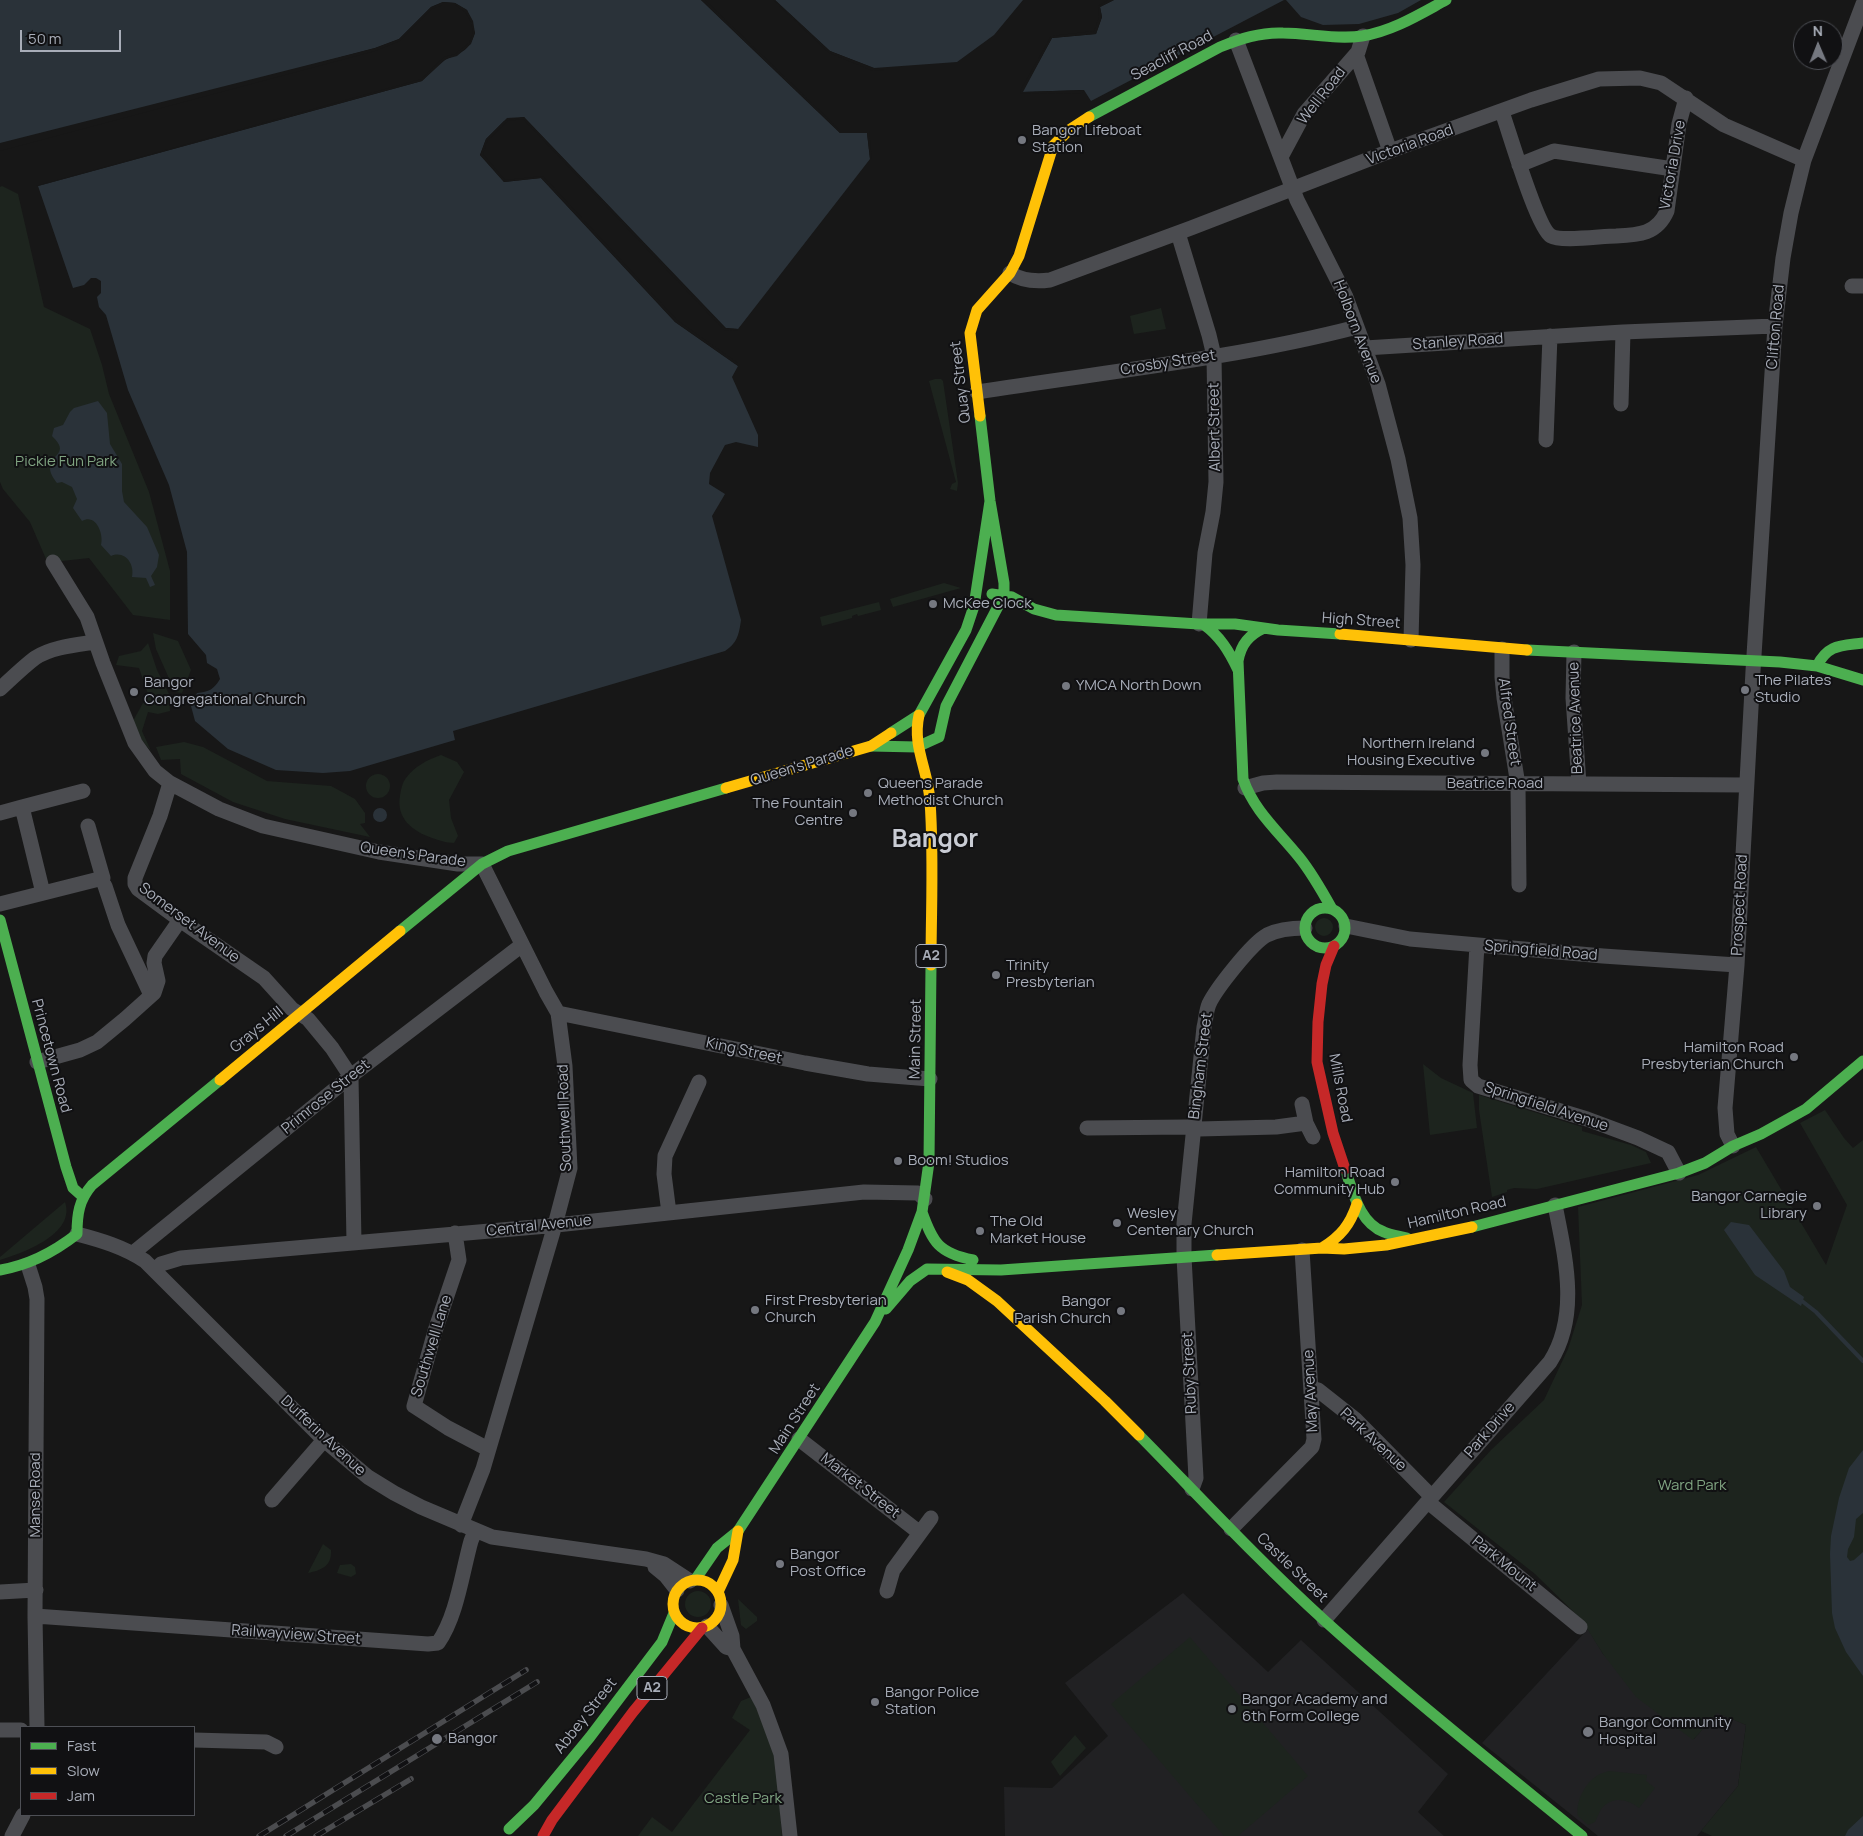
<!DOCTYPE html>
<html>
<head>
<meta charset="utf-8">
<style>
  body { margin:0 }
  #map { position:relative; width:1863px; height:1836px; overflow:hidden; background:#171717; font-family:Manrope,sans-serif }
  canvas { display:block }
  .legend { position:absolute; left:20px; top:1726px; width:175px; height:90px; box-sizing:border-box; background:#111113; border:1px solid #4d4f55; margin:0; padding:6px 9px; list-style:none; font-size:15px; color:#a8adb8 }
  .legend li { display:flex; align-items:center; gap:10px; height:25px }
  .legend b { width:25px; border:1px solid #4d4f55 }
  .north { position:absolute; left:1793px; top:20px; width:50px; height:50px; box-sizing:border-box; background:#111113; border:1px solid #4d4f55; border-radius:50%; rotate:359deg; font-size:14px; font-weight:700; line-height:20px; text-align:center; color:#a8adb8 }
  .north::after { content:''; display:block; margin:auto; width:18px; height:22px; background:#757880; clip-path:polygon(50% 0,100% 100%,50% 72%,0 100%) }
  .scale { position:absolute; left:20px; top:30px; width:101px; height:22px; box-sizing:border-box; border:2px solid #a8adb8; border-top:0; padding-left:6px; font-size:15px; line-height:18px; white-space:nowrap; color:#a8adb8; -webkit-text-stroke:4px #111113; paint-order:stroke }
</style>
</head>
<body>
<div id="map">
<canvas width="1863" height="1836"></canvas>
<ul class="legend">
<li><b style="height:6px;background:#4caf50"></b>Fast</li>
<li><b style="height:6px;background:#ffc107"></b>Slow</li>
<li><b style="height:6px;background:#c62828"></b>Jam</li>
</ul>
<div class="north">N</div>
<div class="scale">50 m</div>
</div>
<script>
const ctx = document.querySelector('canvas').getContext('2d');
ctx.lineJoin = 'round';
function fillPath(path, color) { ctx.fillStyle = color; ctx.fill(path, 'evenodd'); }
function strokePath(path, color, width, dash) { ctx.strokeStyle = color; ctx.lineWidth = width; ctx.lineCap = dash ? 'butt' : 'round'; ctx.setLineDash(dash || []); ctx.stroke(path); }
function label(font, color, halo, rows, align = 'center') {
  ctx.font = font + ' Manrope,sans-serif'; ctx.lineWidth = 4; ctx.setLineDash([]); ctx.textBaseline = 'middle'; ctx.strokeStyle = halo; ctx.fillStyle = color; for (const [text, x, y, turn = 0] of rows) {
    ctx.save(); ctx.translate(x, y); ctx.rotate((+turn || 0) * Math.PI / 180); ctx.textAlign = isNaN(turn) ? turn : align; if (halo) ctx.strokeText(text, 0, 0); ctx.fillText(text, 0, 0); ctx.restore();
  }
}
fillPath(new Path2D(`
  M 1183,1593 L 1268,1672 L 1301,1640 L 1448,1774 L 1418,1812 L 1444,1836 L 1005,1836 L 1004,1787 L 1052,1788 L 1108,1736 L 1065,1683 Z
  M 1588,1629 L 1603,1654 L 1694,1739 L 1717,1712 L 1746,1725 L 1738,1786 L 1697,1836 L 1598,1836 L 1482,1743 Z`), '#212123');
fillPath(new Path2D(`
  M 2,186 L 18,194 L 44,307 L 90,329 L 102,365 L 109,394 L 149,492 L 170,571 L 170,620 L 133,615 L 89,558 L 53,562 L 46,559 L 30,522 L 3,489 L 0,482 L 0,187 Z
  M 1161,308 L 1166,329 L 1134,334 L 1130,316 Z
  M 935,379 L 941,379 L 943,381 L 958,483 L 957,491 L 950,489 L 952,484 L 956,482 L 929,381 Z
  M 944,583 L 961,588 L 893,607 L 890,599 Z
  M 879,602 L 881,610 L 858,616 L 857,614 L 852,616 L 852,618 L 822,626 L 820,617 Z
  M 153,633 L 178,641 L 191,670 L 182,693 L 175,692 L 156,649 Z
  M 148,643 L 157,670 L 169,694 L 170,711 L 158,714 L 148,712 L 142,731 L 151,751 L 139,737 L 133,721 L 148,694 L 139,668 L 116,665 L 119,656 L 141,651 Z
  M 184,742 L 203,747 L 267,781 L 331,786 L 355,799 L 365,813 L 365,823 L 360,824 L 370,837 L 285,819 L 233,802 L 181,774 L 180,759 L 161,760 L 156,747 Z
  M 441,755 L 457,762 L 464,772 L 449,800 L 451,818 L 458,836 L 454,843 C 446,843 439,840 432,838 C 412,831 396,818 400,796 C 401,790 402,783 406,778 C 415,766 427,760 441,755 Z
  M366 786a12 12 0 1 1 24 0a12 12 0 1 1-24 0Z
  M1315 927a9 9 0 1 1 18 0a9 9 0 1 1-18 0Z
  M 1423,1064 L 1441,1078 L 1473,1093 L 1477,1128 L 1430,1135 Z
  M 1479,1095 L 1582,1127 L 1582,1131 L 1631,1145 L 1646,1152 L 1651,1163 L 1537,1189 L 1514,1188 L 1507,1190 L 1507,1192 L 1492,1197 L 1479,1110 Z
  M 1825,1110 L 1844,1138 L 1853,1148 L 1863,1140 L 1863,1836 L 1712,1836 L 1701,1831 L 1738,1786 L 1746,1725 L 1717,1713 L 1693,1740 L 1636,1697 L 1603,1654 L 1581,1619 L 1535,1574 L 1444,1502 L 1491,1450 L 1544,1400 L 1568,1349 L 1582,1305 L 1578,1207 L 1698,1175 L 1756,1147 L 1826,1265 L 1847,1205 L 1800,1123 Z
  M 65,1202 C 76,1234 23,1253 0,1260 L 0,1257 Z
  M 323,1544 L 331,1550 C 332,1566 322,1570 308,1573 Z
  M 351,1564 L 355,1567 L 356,1574 L 351,1577 L 337,1573 L 340,1565 Z
  M685 1604a13 13 0 1 1 26 0a13 13 0 1 1-26 0Z
  M 738,1599 L 757,1617 L 757,1621 L 746,1629 L 741,1625 Z
  M 1190,1637 L 1308,1776 L 1238,1836 L 1224,1836 L 1111,1704 Z
  M 751,1697 L 761,1717 L 776,1758 L 782,1836 L 638,1836 L 652,1817 L 672,1832 L 750,1730 L 732,1718 L 741,1701 Z
  M 1075,1735 L 1086,1748 L 1060,1776 L 1051,1762 Z
  M 1609,1771 L 1647,1775 L 1646,1781 L 1655,1788 L 1639,1808 C 1628,1799 1613,1796 1603,1807 C 1599,1811 1598,1817 1595,1822 L 1588,1825 L 1578,1816 C 1575,1802 1585,1783 1598,1775 C 1601,1773 1606,1772 1609,1771 Z`), '#1d241e');
fillPath(new Path2D(`
  M 0,0 L 701,0 L 840,133 L 867,133 L 870,159 L 738,329 L 726,328 L 524,117 L 507,118 L 486,139 L 480,155 L 504,182 L 541,178 L 675,322 L 738,366 L 732,377 L 758,435 L 758,447 L 736,442 L 725,445 L 710,473 L 709,484 L 725,494 L 712,516 L 741,620 C 739,635 737,643 725,651 L 453,731 L 455,740 L 350,771 L 323,773 L 276,770 L 228,749 L 195,721 L 191,706 L 197,693 C 209,692 214,689 220,679 L 217,669 L 207,663 L 206,655 L 188,634 L 187,552 L 169,485 L 128,390 L 106,315 L 99,307 L 97,297 L 101,293 L 101,281 L 96,278 L 91,278 L 84,285 L 73,288 L 38,186 L 422,81 C 429,74 438,63 447,59 C 463,51 468,52 475,33 L 467,10 L 455,3 L 443,2 L 431,7 L 399,39 L 375,48 L 0,148 Z
  M 775,0 L 1023,0 L 994,35 L 957,62 L 874,68 L 830,51 Z
  M 1114,0 L 1284,0 L 1091,101 L 1084,90 L 1022,92 L 1052,38 L 1096,34 L 1102,17 L 1100,7 Z
  M 1286,0 L 1421,0 L 1398,13 L 1359,24 L 1323,25 L 1301,17 Z
  M 98,401 L 107,413 L 110,444 L 122,464 L 122,491 L 124,502 L 147,527 L 159,555 L 157,567 L 151,576 L 155,585 L 150,587 L 146,578 L 132,577 C 135,564 125,550 111,556 L 101,545 C 104,534 96,513 82,521 L 73,508 L 77,499 L 72,487 L 62,482 L 57,483 C 54,479 50,474 50,468 C 50,454 71,454 52,436 L 54,428 L 63,425 L 70,412 L 74,408 Z
  M373 815a7 7 0 1 1 14 0a7 7 0 1 1-14 0Z
  M 1731,1222 L 1749,1225 L 1784,1271 L 1790,1287 L 1804,1297 L 1801,1306 L 1755,1275 L 1724,1230 Z
  M 1863,1450 L 1863,1513 L 1856,1519 L 1854,1537 L 1848,1549 L 1847,1557 L 1850,1561 L 1854,1560 L 1863,1552 L 1863,1676 L 1846,1652 L 1835,1628 L 1832,1613 L 1830,1554 L 1831,1536 L 1839,1498 L 1849,1468 Z
  M 1863,1816 L 1863,1836 L 1845,1836 L 1848,1830 Z`), '#2a3239');
fillPath(new Path2D(`
  M 701,0 L 705,0 L 841,131 L 869,131 L 872,159 L 870,159 L 867,133 L 840,133 Z
  M 773,0 L 775,0 L 830,51 L 874,68 L 884,70 L 873,71 L 829,53 Z
  M 1108,0 L 1114,0 L 1100,7 L 1102,17 L 1096,34 L 1052,38 L 1023,92 L 1084,90 L 1082,93 L 1021,94 L 1020,91 L 1051,36 L 1094,31 L 1099,17 L 1098,6 Z
  M 443,2 L 455,3 L 467,10 L 473,21 L 475,33 L 471,44 L 457,56 L 446,59 L 422,81 L 38,186 L 36,186 L 421,79 L 444,57 L 455,54 L 469,43 L 473,32 L 471,22 L 465,12 L 455,5 L 443,5 L 432,9 L 400,41 L 375,51 L 0,151 L 0,143 L 375,48 L 399,39 L 431,7 Z
  M 524,117 L 725,328 L 738,329 L 738,331 L 724,330 L 523,119 L 508,121 L 488,140 L 483,154 L 505,180 L 543,176 L 677,320 L 738,363 L 738,366 L 675,322 L 541,178 L 504,182 L 480,155 L 486,139 L 504,121 Z`), '#171717');
strokePath(new Path2D(`
  M 1802,1301 L 1816,1312 L 1863,1361`), '#2a3239', 4);
strokePath(new Path2D(`
  M 1236,40 L 1297,200 L 1346,297 L 1378,384 L 1398,459 L 1410,518 L 1413,565 L 1411,640
  M 1356,54 L 1390,151
  M 1502,112 C 1509,131 1537,228 1551,236 C 1561,242 1602,236 1616,236 C 1639,235 1657,234 1667,211 L 1679,124 L 1686,98
  M 1281,157 L 1304,114 L 1358,52 L 1363,36
  M 1519,165 L 1554,151 L 1673,169
  M 1178,233 L 1209,335 L 1214,356 L 1216,482 L 1213,512 L 1205,553 L 1199,624
  M 1010,273 C 1022,281 1035,282 1050,280 L 1191,228 L 1390,151 L 1531,100 L 1599,79 L 1640,78 L 1661,83 L 1724,125 L 1804,160
  M 1852,286 L 1863,286
  M 1365,348 L 1623,332 L 1775,326
  M 977,392 C 1104,372 1233,359 1357,327
  M 1621,404 L 1623,332
  M 1546,440 L 1550,336
  M 53,562 L 87,617 L 103,663 L 135,743 L 155,771 L 170,783 L 219,809 L 263,826 L 379,852 L 458,864 L 482,864 L 546,992 L 558,1013 L 565,1066 L 570,1168 L 555,1225 L 483,1469 L 461,1525
  M 1502,649 L 1502,677 L 1504,698 L 1518,785 L 1519,885
  M 1574,652 L 1573,698 L 1579,784
  M 0,689 C 11,679 23,667 35,658 C 52,647 76,645 95,642
  M 170,783 L 160,816 L 135,878 L 135,884 L 138,889 L 180,920 L 264,978 L 292,1009 L 308,1019 L 332,1048 L 351,1077 L 354,1243
  M 1245,788 L 1263,783 L 1277,782 L 1746,785
  M 22,807 L 83,791
  M 0,813 L 22,807 L 43,893
  M 105,886 L 118,925 L 151,995
  M 0,904 L 103,878 L 88,826
  M 1346,926 L 1410,939 L 1603,956 L 1737,965
  M 1477,945 L 1470,1065 L 1471,1080 L 1478,1086 L 1587,1119 L 1638,1138 L 1668,1152 L 1679,1173
  M 558,1013 L 805,1063 L 868,1074 L 930,1079
  M 37,1062 L 80,1050 L 97,1042 L 125,1019 L 154,993 L 158,981 L 154,963 L 155,956 L 180,920
  M 1302,1104 L 1306,1123 L 1313,1137
  M 1087,1128 L 1187,1127 L 1199,1129 L 1276,1127 L 1306,1123
  M 1733,1146 L 1727,1134 L 1725,1108 L 1737,965 L 1753,671 L 1775,326 L 1783,258 L 1791,213 L 1804,160 L 1863,4
  M 669,1213 L 664,1174 L 665,1156 L 699,1082
  M 455,1233 L 459,1260 L 435,1331 L 414,1406 L 448,1428 L 488,1449
  M 77,1234 C 100,1240 124,1247 145,1261 L 324,1440 L 368,1477 L 394,1493 L 421,1507 L 492,1537 L 646,1559 L 664,1564 L 690,1581
  M 133,1253 L 356,1072 L 522,945
  M 28,1265 L 35,1287 L 37,1299 L 35,1616 L 37,1727
  M 155,1270 L 161,1264 L 181,1258 L 547,1226 L 864,1192 L 918,1193 L 925,1199
  M 1311,1388 L 1318,1390 L 1356,1420 L 1432,1497
  M 799,1439 L 920,1533
  M 1192,1489 L 1196,1478 L 1184,1257 L 1184,1224 L 1204,1027 C 1206,1020 1206,1011 1209,1004 C 1216,989 1252,943 1267,935 C 1279,929 1291,928 1305,928
  M 272,1500 L 324,1440
  M 1428,1502 L 1580,1627
  M 1231,1529 L 1312,1447 L 1314,1439 L 1302,1250
  M 655,1567 L 666,1576 L 677,1590
  M 887,1591 L 893,1570 L 931,1518
  M 0,1592 L 36,1590
  M 721,1605 L 732,1636 L 733,1649 L 763,1705 L 781,1754 L 790,1836
  M 35,1616 L 428,1644 L 438,1643 C 457,1616 462,1573 471,1541 L 475,1531
  M 1324,1620 L 1550,1362 C 1580,1315 1565,1256 1555,1205
  M 707,1626 L 726,1647 L 733,1649
  M 0,1730 L 21,1730
  M 194,1740 L 266,1742 L 276,1747
  M 12,1836 L 23,1815`), '#4b4c50', 15);
strokePath(new Path2D(`
  M 1089,117 L 1220,47 C 1240,39 1260,32 1283,33 C 1309,33 1336,40 1362,36 C 1393,31 1420,14 1446,0
  M 992,594 L 1012,597 L 1034,609 L 1056,615 L 1199,624 L 1235,624 L 1278,630 L 1340,634
  M 1203,624 C 1220,636 1229,651 1238,670
  M 1264,628 C 1249,635 1241,644 1238,661 L 1243,779 C 1254,811 1278,831 1299,857 C 1312,873 1322,891 1332,909
  M 1527,650 L 1780,662 L 1817,666 L 1863,680
  M 1817,666 C 1828,644 1841,646 1863,643
  M 891,733 L 919,715 L 966,630 L 974,606 L 990,501
  M 871,746 L 917,747 L 939,737 L 946,706 L 1004,595 L 1004,583 L 990,501 L 980,416
  M1305 928a20 20 0 1 1 40 0a20 20 0 1 1-40 0Z
  M 0,920 L 66,1167 L 73,1188 L 82,1196
  M 400,931 L 482,864 L 508,851 L 726,788
  M 1345,1169 C 1353,1191 1359,1223 1384,1232 C 1391,1235 1399,1236 1407,1238
  M 922,1212 C 933,1243 939,1253 973,1260
  M 1472,1227 L 1679,1173 L 1705,1163 L 1733,1146 L 1761,1134 L 1806,1109 L 1863,1061
  M 0,1270 C 30,1265 54,1252 77,1234 C 77,1214 79,1200 92,1185 L 220,1080
  M 886,1309 L 910,1281 L 927,1269 L 1001,1270 L 1217,1255
  M 1139,1435 C 1200,1497 1259,1561 1324,1620 C 1407,1695 1495,1765 1582,1836
  M 695,1580 L 717,1548 L 738,1531 L 875,1322 L 908,1250 L 922,1212 L 929,1162 L 931,965
  M 509,1829 L 534,1805 L 590,1737 L 662,1642 L 674,1613`), '#4caf50', 11);
strokePath(new Path2D(`
  M 980,416 L 970,333 L 977,310 L 1010,273 L 1019,256 L 1053,146 L 1069,130 L 1089,117
  M 1340,634 L 1527,650
  M 919,715 C 912,747 928,769 930,801 C 934,856 931,911 931,965
  M 726,788 L 871,746 L 891,733
  M 220,1080 L 400,931
  M 1322,1248 C 1341,1236 1350,1225 1357,1204
  M 1217,1255 L 1322,1248 L 1344,1249 L 1386,1245 L 1472,1227
  M 947,1272 L 968,1280 L 997,1301 L 1105,1401 L 1139,1435
  M673 1604a24 24 0 1 1 48 0a24 24 0 1 1-48 0Z
  M 718,1592 L 733,1560 L 738,1531`), '#ffc107', 11);
strokePath(new Path2D(`
  M 1334,946 L 1326,965 L 1322,984 L 1318,1022 L 1317,1062 L 1333,1133 L 1345,1169
  M 543,1836 L 552,1820 L 633,1712 L 702,1628`), '#c62828', 11);
const rail = new Path2D(`
  M 259,1836 L 526,1670
  M 286,1836 L 537,1682
  M 316,1836 L 411,1779`);
strokePath(rail, '#4b4c4f', 5.5);
strokePath(rail, '#111113', 4, [11]);
for (const [x, y, r, color] of [
  [1022,140,5,"#757880"],
  [933,604,5,"#757880"],
  [1066,686,5,"#757880"],
  [1745,690,5,"#757880"],
  [134,692,5,"#757880"],
  [1485,753,5,"#757880"],
  [868,793,5,"#757880"],
  [853,813,5,"#757880"],
  [996,975,5,"#757880"],
  [1794,1057,5,"#757880"],
  [898,1161,5,"#757880"],
  [1395,1182,5,"#757880"],
  [1817,1206,5,"#757880"],
  [1117,1223,5,"#757880"],
  [980,1231,5,"#757880"],
  [755,1310,5,"#757880"],
  [1121,1311,5,"#757880"],
  [780,1564,5,"#757880"],
  [875,1702,5,"#757880"],
  [1232,1709,5,"#757880"],
  [1588,1732,6,"#757880"],
  [437,1739,6,"#757880"]
]) { const dot = new Path2D(); dot.arc(x, y, r, 0, 2 * Math.PI); ctx.fillStyle = color; ctx.fill(dot); strokePath(dot, '#111113', 2); }
for (const [x, y, w] of [
  [931,956,30],
  [652,1688,30]
]) { const box = new Path2D(); box.roundRect(x - w / 2, y - 11.5, w, 23, 4); ctx.fillStyle = '#111113'; ctx.fill(box); strokePath(box, '#a8adb8', 1); }
label('bold 14px', '#a8adb8', null, [
  ["A2",931,956],
  ["A2",652,1688]
]);
label('15px', '#a8adb8', '#111113', [
  ["Seacliff Road",1172,56,-28],
  ["Well Road",1322,96,-52],
  ["Victoria Road",1410,145,-20],
  ["Victoria Drive",1673,165,-80],
  ["Clifton Road",1776,327,-85],
  ["Holborn Avenue",1357,332,69],
  ["Stanley Road",1458,342,-4],
  ["Crosby Street",1168,363,-9],
  ["Quay Street",961,382,-97],
  ["Albert Street",1215,427,-91],
  ["High Street",1361,621,4],
  ["Beatrice Avenue",1576,718,-92],
  ["Alfred Street",1509,722,82],
  ["Queen's Parade",802,766,-17],
  ["Beatrice Road",1495,784],
  ["Queen's Parade",413,855,8],
  ["Prospect Road",1740,905,-87],
  ["Somerset Avenue",189,923,37],
  ["Springfield Road",1541,951,5],
  ["Grays Hill",257,1030,-39],
  ["Main Street",916,1039,-89],
  ["King Street",744,1051,12],
  ["Princetown Road",51,1056,75],
  ["Bingham Street",1201,1066,-83],
  ["Mills Road",1340,1088,79],
  ["Primrose Street",326,1097,-39],
  ["Springfield Avenue",1546,1107,18],
  ["Southwell Road",565,1118,-92],
  ["Hamilton Road",1457,1213,-13],
  ["Central Avenue",539,1226,-6],
  ["Southwell Lane",432,1346,-73],
  ["Ruby Street",1190,1373,-93],
  ["May Avenue",1311,1391,-93],
  ["Main Street",795,1419,-57],
  ["Park Drive",1490,1430,-49],
  ["Dufferin Avenue",323,1436,43],
  ["Park Avenue",1373,1440,43],
  ["Market Street",860,1486,38],
  ["Manse Road",36,1495,-90],
  ["Park Mount",1504,1564,39],
  ["Castle Street",1292,1568,44],
  ["Railwayview Street",296,1635,4],
  ["Abbey Street",586,1716,-52]
]);
label('15px', '#a8adb8', '#111113', [
  ["Bangor Lifeboat",1032,131],
  ["Station",1032,148],
  ["McKee Clock",943,604],
  ["The Pilates",1755,681],
  ["Studio",1755,698],
  ["Bangor",144,683],
  ["Congregational Church",144,700],
  ["YMCA North Down",1076,686],
  ["Northern Ireland",1475,744,"right"],
  ["Housing Executive",1475,761,"right"],
  ["Queens Parade",878,784],
  ["Methodist Church",878,801],
  ["The Fountain",843,804,"right"],
  ["Centre",843,821,"right"],
  ["Trinity",1006,966],
  ["Presbyterian",1006,983],
  ["Hamilton Road",1784,1048,"right"],
  ["Presbyterian Church",1784,1065,"right"],
  ["Boom! Studios",908,1161],
  ["Hamilton Road",1385,1173,"right"],
  ["Community Hub",1385,1190,"right"],
  ["Bangor Carnegie",1807,1197,"right"],
  ["Library",1807,1214,"right"],
  ["Wesley",1127,1214],
  ["Centenary Church",1127,1231],
  ["The Old",990,1222],
  ["Market House",990,1239],
  ["First Presbyterian",765,1301],
  ["Church",765,1318],
  ["Bangor",1111,1302,"right"],
  ["Parish Church",1111,1319,"right"],
  ["Bangor",790,1555],
  ["Post Office",790,1572],
  ["Bangor Police",885,1693],
  ["Station",885,1710],
  ["Bangor Academy and",1242,1700],
  ["6th Form College",1242,1717],
  ["Bangor Community",1599,1723],
  ["Hospital",1599,1740],
  ["Bangor",448,1739]
], 'left');
label('15px', '#7fa381', '#111113', [
  ["Pickie Fun Park",66,462],
  ["Ward Park",1692,1486],
  ["Castle Park",743,1799]
]);
label('bold 25px', '#c9ccd4', '#111113', [
  ["Bangor",935,840]
]);
</script>
</body>
</html>
